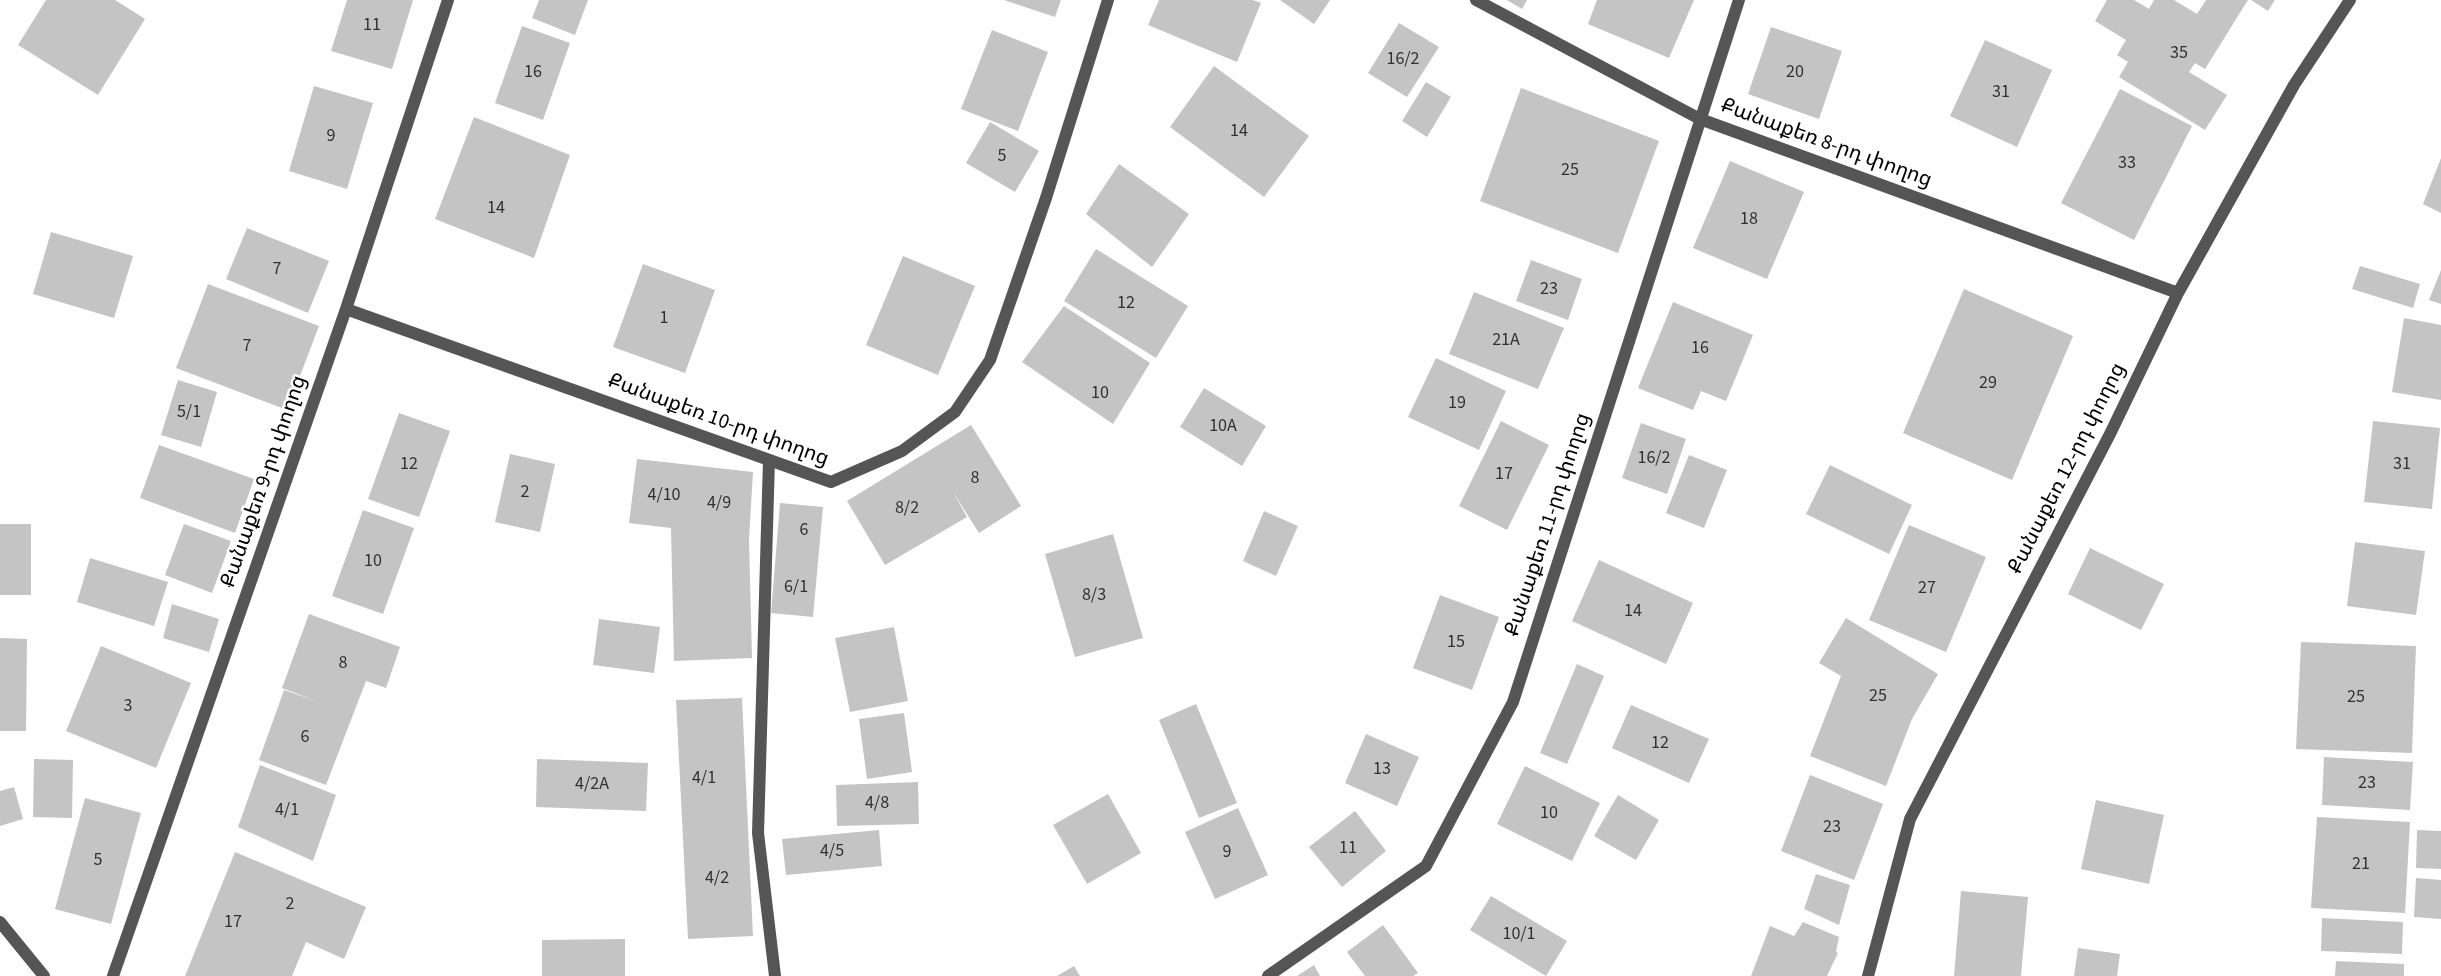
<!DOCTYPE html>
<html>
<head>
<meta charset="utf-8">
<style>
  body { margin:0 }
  canvas { display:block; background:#fff }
</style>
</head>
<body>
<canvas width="2441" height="976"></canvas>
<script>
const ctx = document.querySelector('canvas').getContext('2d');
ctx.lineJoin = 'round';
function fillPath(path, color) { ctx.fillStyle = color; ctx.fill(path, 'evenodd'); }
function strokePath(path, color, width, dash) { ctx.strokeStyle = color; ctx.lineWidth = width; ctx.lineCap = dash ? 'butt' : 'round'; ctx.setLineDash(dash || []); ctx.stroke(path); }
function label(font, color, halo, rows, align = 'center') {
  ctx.font = font + ' "Source Sans 3","Noto Sans Armenian",sans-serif'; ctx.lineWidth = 5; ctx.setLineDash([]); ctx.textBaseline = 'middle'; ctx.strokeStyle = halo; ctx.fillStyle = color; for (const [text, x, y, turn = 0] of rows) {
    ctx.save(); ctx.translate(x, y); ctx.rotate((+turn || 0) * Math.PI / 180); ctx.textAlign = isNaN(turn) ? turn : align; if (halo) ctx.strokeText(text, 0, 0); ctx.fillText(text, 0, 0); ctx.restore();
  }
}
fillPath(new Path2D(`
  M 46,0 L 115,0 L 145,19 L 98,95 L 18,45 Z
  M 347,0 L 413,0 L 392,69 L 331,51 Z
  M 539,0 L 588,0 L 575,35 L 532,18 Z
  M 1004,0 L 1061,0 L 1055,17 Z
  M 1159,0 L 1253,0 L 1261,3 L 1237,62 L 1148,25 Z
  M 1280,0 L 1330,0 L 1314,24 Z
  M 1507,0 L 1527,0 L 1522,9 Z
  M 1597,0 L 1694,0 L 1669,58 L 1588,24 Z
  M 2107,0 L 2134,0 L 2149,9 L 2154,0 L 2174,0 L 2197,14 L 2206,0 L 2248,0 L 2205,69 L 2195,63 L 2189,72 L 2227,95 L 2205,130 L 2119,77 L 2128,62 L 2117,55 L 2126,40 L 2095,21 Z
  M 2251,0 L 2275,0 L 2268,11 Z
  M 1399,23 L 1439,47 L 1407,97 L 1368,73 Z
  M 522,26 L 570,43 L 543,120 L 495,103 Z
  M 1771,27 L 1842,51 L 1819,119 L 1748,94 Z
  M 992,30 L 1048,52 L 1018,131 L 961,109 Z
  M 1985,40 L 2052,70 L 2017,147 L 1950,116 Z
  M 1214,66 L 1309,136 L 1264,197 L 1170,127 Z
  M 1426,82 L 1451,97 L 1427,137 L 1402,121 Z
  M 314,86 L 373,103 L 347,189 L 289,171 Z
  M 1521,88 L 1659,141 L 1618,253 L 1480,201 Z
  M 2120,89 L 2192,126 L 2134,240 L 2061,203 Z
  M 474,117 L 570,155 L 534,258 L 435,219 Z
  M 990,122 L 1039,151 L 1015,192 L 966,163 Z
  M 2441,158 L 2441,213 L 2423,204 Z
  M 1730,161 L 1804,192 L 1767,279 L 1693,248 Z
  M 1119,164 L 1189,214 L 1152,267 L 1086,214 Z
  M 247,228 L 329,261 L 308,313 L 226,279 Z
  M 51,232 L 133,256 L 114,318 L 33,294 Z
  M 1096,249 L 1188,306 L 1156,358 L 1064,301 Z
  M 903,256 L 975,286 L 938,375 L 866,345 Z
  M 1531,260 L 1582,279 L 1568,320 L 1516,301 Z
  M 643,264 L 715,290 L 685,373 L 613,347 Z
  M 2360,266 L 2420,284 L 2413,308 L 2352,289 Z
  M 2441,270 L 2441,304 L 2429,300 Z
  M 208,284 L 319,326 L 287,410 L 176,368 Z
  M 1964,289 L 2073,336 L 2012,480 L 1903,433 Z
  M 1474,292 L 1564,328 L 1538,389 L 1449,354 Z
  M 1673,302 L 1753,335 L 1726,401 L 1701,391 L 1693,410 L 1638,388 Z
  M 1064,306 L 1150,363 L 1113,424 L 1022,362 Z
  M 2404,318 L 2441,325 L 2441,400 L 2392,392 Z
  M 1436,358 L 1506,391 L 1479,450 L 1408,417 Z
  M 178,380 L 217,392 L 201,447 L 161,435 Z
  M 1204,388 L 1266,426 L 1242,466 L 1180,427 Z
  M 399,413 L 450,431 L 419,517 L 368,499 Z
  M 1501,421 L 1549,445 L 1507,530 L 1459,506 Z
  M 2373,421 L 2440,428 L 2432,509 L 2364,502 Z
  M 1641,423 L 1686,439 L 1667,494 L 1622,478 Z
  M 971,425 L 1021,506 L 979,533 L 953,492 L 967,517 L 885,565 L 847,501 Z
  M 159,445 L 254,479 L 235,533 L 140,498 Z
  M 510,454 L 555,464 L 540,532 L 495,522 Z
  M 1689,455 L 1727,470 L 1704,528 L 1666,513 Z
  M 637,459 L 753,472 L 749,539 L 752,658 L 674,661 L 671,528 L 629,523 Z
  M 1830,465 L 1912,505 L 1889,554 L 1806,514 Z
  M 780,503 L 823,507 L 813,617 L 771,613 Z
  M 363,510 L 414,528 L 383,614 L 332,596 Z
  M 1264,511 L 1298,526 L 1276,576 L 1243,561 Z
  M 0,524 L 31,524 L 31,595 L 0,595 Z
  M 184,524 L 231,541 L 212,593 L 165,575 Z
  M 1909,525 L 1986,557 L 1946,652 L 1869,620 Z
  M 1113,534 L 1143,638 L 1075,657 L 1045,554 Z
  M 2355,542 L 2425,551 L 2416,615 L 2347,606 Z
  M 2090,548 L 2164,584 L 2141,630 L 2068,594 Z
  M 90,558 L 168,582 L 154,626 L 77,602 Z
  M 1599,560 L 1693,603 L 1666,664 L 1572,621 Z
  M 1440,595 L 1499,617 L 1472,690 L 1413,668 Z
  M 172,604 L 219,619 L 209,652 L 163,638 Z
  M 309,614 L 400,647 L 386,688 L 366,681 L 326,785 L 259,760 L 284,690 L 316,701 L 282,688 Z
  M 1846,618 L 1938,674 L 1912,719 L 1886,786 L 1810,756 L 1841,676 L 1819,663 Z
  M 599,619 L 660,627 L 654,673 L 593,665 Z
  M 894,627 L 908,701 L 850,712 L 835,638 Z
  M 0,638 L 27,639 L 26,731 L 0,731 Z
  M 2301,642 L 2416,646 L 2412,753 L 2296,749 Z
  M 101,646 L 191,683 L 156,768 L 66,731 Z
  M 1577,664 L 1604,676 L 1567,764 L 1540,753 Z
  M 742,698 L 753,936 L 688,939 L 676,700 Z
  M 1196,704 L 1237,803 L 1199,818 L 1159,720 Z
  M 1631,705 L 1709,739 L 1689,783 L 1612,748 Z
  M 904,713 L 912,772 L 867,779 L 859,719 Z
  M 1366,734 L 1419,757 L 1397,806 L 1345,783 Z
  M 2324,757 L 2413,762 L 2410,810 L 2322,805 Z
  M 34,759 L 73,760 L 72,818 L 33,817 Z
  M 537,759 L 648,763 L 646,811 L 536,807 Z
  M 260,765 L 336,795 L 313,861 L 238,827 Z
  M 1525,766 L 1600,803 L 1572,861 L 1497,824 Z
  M 1810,775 L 1883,804 L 1854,880 L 1781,851 Z
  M 918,782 L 919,824 L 837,826 L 836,785 Z
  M 14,787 L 23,819 L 0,826 L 0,791 Z
  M 1108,794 L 1141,853 L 1087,884 L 1053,825 Z
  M 1618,795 L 1659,820 L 1636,860 L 1594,836 Z
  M 85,798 L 141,813 L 111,924 L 55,909 Z
  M 2096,800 L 2164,815 L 2149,884 L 2081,869 Z
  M 1238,808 L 1268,875 L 1215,899 L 1185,832 Z
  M 1355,811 L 1386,851 L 1342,887 L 1309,847 Z
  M 2317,817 L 2410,822 L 2405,913 L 2311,908 Z
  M 879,830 L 882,866 L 786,875 L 782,839 Z
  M 2417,830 L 2441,831 L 2441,869 L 2416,868 Z
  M 235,852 L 366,907 L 344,959 L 306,942 L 292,976 L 185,976 Z
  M 1816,874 L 1850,885 L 1839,925 L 1804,909 Z
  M 2416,878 L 2441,880 L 2441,919 L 2414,917 Z
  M 1961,891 L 2028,897 L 2021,976 L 1954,976 Z
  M 1491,896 L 1567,941 L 1546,976 L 1470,930 Z
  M 2322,918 L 2403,922 L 2402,954 L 2321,951 Z
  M 1803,922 L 1839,937 L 1836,952 L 1838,953 L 1827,976 L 1751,976 L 1770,926 L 1794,936 Z
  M 1383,925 L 1418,973 L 1413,976 L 1365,976 L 1347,952 Z
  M 625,939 L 625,976 L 542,976 L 542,940 Z
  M 2078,948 L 2120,954 L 2117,976 L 2074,976 Z
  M 2336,961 L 2404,964 L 2404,976 L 2335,976 Z
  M 1314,965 L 1320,976 L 1297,976 Z
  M 1074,966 L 1080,976 L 1057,976 Z`), '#c4c4c4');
strokePath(new Path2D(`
  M 769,460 L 758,833 L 775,976`), '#555', 12);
strokePath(new Path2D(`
  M 1476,0 L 1700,119 L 2178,293
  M 346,309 L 831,482 L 902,451 L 955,412 L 990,360 L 1046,198 L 1108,0
  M 0,922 L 44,976
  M 113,976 L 346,309 L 448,0
  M 1268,976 L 1426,866 L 1513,702 L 1739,0
  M 1868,976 L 1910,819 L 2110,434 L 2178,293 L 2294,85 L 2350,0`), '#555', 12);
label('18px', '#313131', null, [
  ["11",372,26],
  ["35",2179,54],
  ["16/2",1403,60],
  ["16",533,73],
  ["20",1795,73],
  ["31",2001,93],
  ["14",1239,132],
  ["9",331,137],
  ["5",1002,157],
  ["33",2127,164],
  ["25",1570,171],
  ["14",496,209],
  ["18",1749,220],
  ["7",277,270],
  ["23",1549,290],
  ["12",1126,304],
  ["1",664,319],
  ["21А",1506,341],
  ["7",247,347],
  ["16",1700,349],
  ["29",1988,384],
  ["10",1100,394],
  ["19",1457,404],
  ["5/1",189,413],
  ["10А",1223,427],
  ["16/2",1654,459],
  ["12",409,465],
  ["31",2402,465],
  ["17",1504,475],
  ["8",975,479],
  ["2",525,493],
  ["4/10",664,496],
  ["4/9",719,504],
  ["8/2",907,509],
  ["6",804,531],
  ["10",373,562],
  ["6/1",796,588],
  ["27",1927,589],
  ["8/3",1094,596],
  ["14",1633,612],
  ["15",1456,643],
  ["8",343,664],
  ["25",1878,697],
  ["25",2356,698],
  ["3",128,707],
  ["6",305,738],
  ["12",1660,744],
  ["13",1382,770],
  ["4/1",704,779],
  ["23",2367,784],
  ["4/2А",592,785],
  ["4/8",877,804],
  ["4/1",287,811],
  ["10",1549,814],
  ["23",1832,828],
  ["11",1348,849],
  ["4/5",832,852],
  ["9",1227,853],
  ["5",98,861],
  ["21",2361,865],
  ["4/2",717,879],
  ["2",290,905],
  ["17",233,923],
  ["10/1",1519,935]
]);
label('21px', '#000', '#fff', [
  ["Քանաքեռ 8-րդ փողոց",1826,144,20],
  ["Քանաքեռ 10-րդ փողոց",718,421,20],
  ["Քանաքեռ 12-րդ փողոց",2068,469,-63],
  ["Քանաքեռ 9-րդ փողոց",265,482,-71],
  ["Քանաքեռ 11-րդ փողոց",1549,525,-72]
]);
</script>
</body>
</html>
